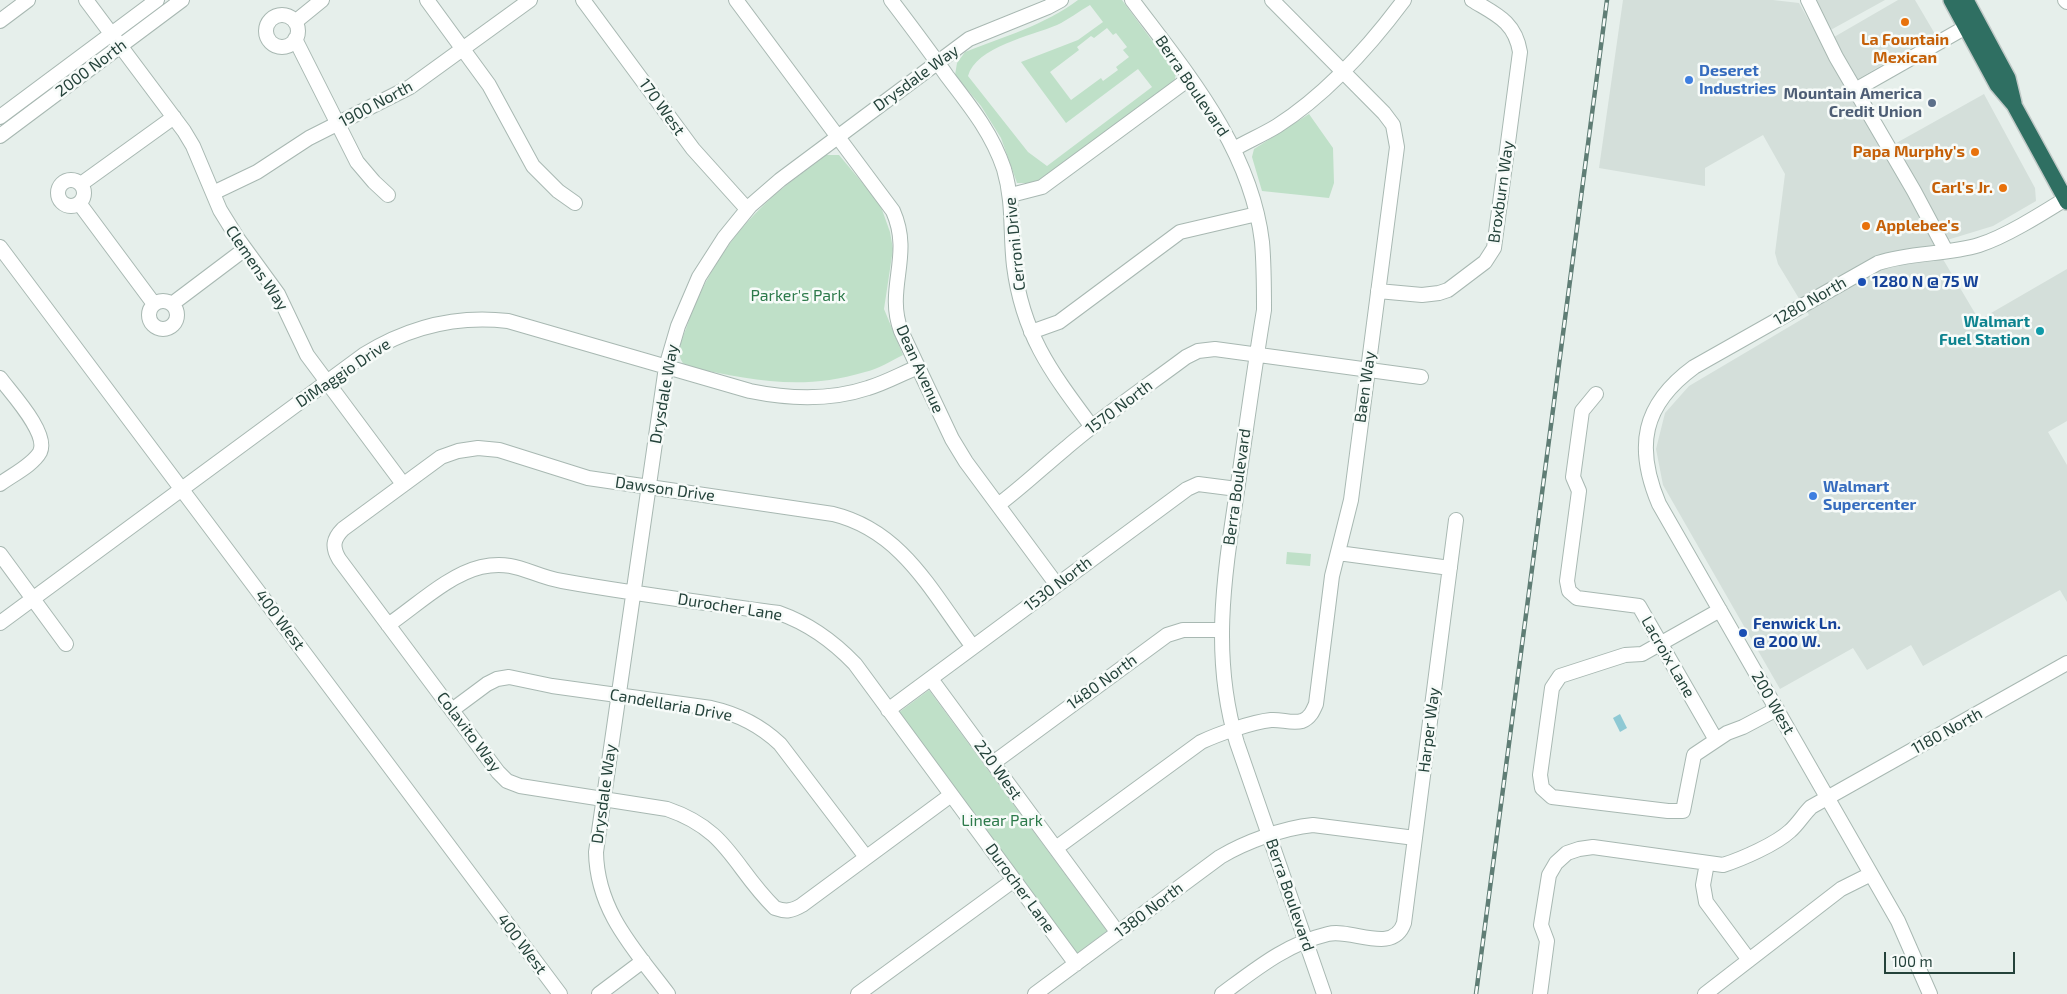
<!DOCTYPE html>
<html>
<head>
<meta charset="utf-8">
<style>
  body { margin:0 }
  #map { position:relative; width:2067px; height:994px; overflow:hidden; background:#e6efeb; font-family:"Exo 2",sans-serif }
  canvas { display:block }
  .scale { position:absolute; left:1884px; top:952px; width:131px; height:22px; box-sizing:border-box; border:2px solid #24423a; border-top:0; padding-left:6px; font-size:15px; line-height:18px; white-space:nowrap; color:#24423a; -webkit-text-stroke:4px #f7fbf9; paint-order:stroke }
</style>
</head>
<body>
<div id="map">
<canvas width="2067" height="994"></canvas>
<div class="scale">100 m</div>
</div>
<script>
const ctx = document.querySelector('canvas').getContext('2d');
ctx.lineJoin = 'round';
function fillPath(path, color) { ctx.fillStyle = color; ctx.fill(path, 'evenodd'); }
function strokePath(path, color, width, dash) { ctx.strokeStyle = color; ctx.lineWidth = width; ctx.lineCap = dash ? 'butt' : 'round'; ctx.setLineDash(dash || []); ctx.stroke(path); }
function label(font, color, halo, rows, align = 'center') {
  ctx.font = font + ' "Exo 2",sans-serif'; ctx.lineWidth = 5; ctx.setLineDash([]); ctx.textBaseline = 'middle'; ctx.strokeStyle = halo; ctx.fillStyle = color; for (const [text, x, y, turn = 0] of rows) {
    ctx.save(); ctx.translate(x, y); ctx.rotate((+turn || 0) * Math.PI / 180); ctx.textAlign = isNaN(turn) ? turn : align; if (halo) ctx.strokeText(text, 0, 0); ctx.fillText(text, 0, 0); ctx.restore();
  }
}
fillPath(new Path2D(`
  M 1623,0 L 1773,0 L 1799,3 L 1822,44 L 1898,0 L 1915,0 L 1935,34 L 1846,86 L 1882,151 L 1984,94 L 2035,188 L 2036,201 L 1993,226 L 1934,244 L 1979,320 L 2067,269 L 2067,421 L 2048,432 L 2067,465 L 2067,602 L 2060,590 L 1923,666 L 1911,645 L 1867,670 L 1853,648 L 1780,689 L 1663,485 L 1656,449 L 1665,413 L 1689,386 L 1809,315 L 1778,264 L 1775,253 L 1785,174 L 1763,135 L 1705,168 L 1705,186 L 1599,168 Z
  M 1804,0 L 1885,0 L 1827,32 Z`), '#d4dfda');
fillPath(new Path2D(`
  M 1078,0 L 1122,0 L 1176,73 L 1175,79 L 1172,84 L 1043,180 L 1033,183 L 1017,183 L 1001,138 L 981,106 L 955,75 L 957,63 L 965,52 C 1003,37 1045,25 1078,0 ZM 1090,5 L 1103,22 L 1078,40 L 1021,62 L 1066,123 L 1138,69 L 1152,87 L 1047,166 L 1028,152 L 968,76 C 976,47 1031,36 1057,25 C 1068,20 1079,11 1090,5 ZM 1107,28 L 1113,35 L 1116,33 L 1127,47 L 1123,50 L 1129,57 L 1116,67 L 1118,70 L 1103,81 L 1101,78 L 1071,100 L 1050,72 L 1079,50 L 1077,47 L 1091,36 L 1094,38 Z
  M 1309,114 L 1333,148 L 1334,183 L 1329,198 L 1262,191 L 1252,157 L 1254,149 Z
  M 826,155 L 839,155 L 880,204 L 890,232 L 893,249 L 884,309 L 903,355 C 891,361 878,369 865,372 C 799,392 751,379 687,367 C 673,356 682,340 687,326 C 704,277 731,235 769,200 C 787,183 808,170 826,155 Z
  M 1287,552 L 1311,554 L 1310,566 L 1286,564 Z
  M 929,690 L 1107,931 L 1076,954 L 898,713 Z`), '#bfe0c8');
fillPath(new Path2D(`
  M 1620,714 L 1627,728 L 1620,732 L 1613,718 Z`), '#8ec9d4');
const minor = new Path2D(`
  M 86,0 L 184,131 L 193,146 L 220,210 L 238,239 L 278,294 L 307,355 L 403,484
  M 427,0 L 489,85 L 533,166 L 558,191 L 575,203
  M 583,0 L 693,149 L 747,209
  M 736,0 L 893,211 C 913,256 885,288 901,331 L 952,439 L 966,462 L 1057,585
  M 891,0 C 910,25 929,50 947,76 C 970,106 992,133 1004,169 C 1014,203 1010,232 1014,266 C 1023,336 1052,373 1092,427
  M 1132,0 C 1186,72 1251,148 1262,242 C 1264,264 1264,287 1264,310 C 1254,370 1246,430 1237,491 C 1224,577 1211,657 1237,743 L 1324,994
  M 1808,0 L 1836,57 L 1914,191 L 1946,251
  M 2065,0 L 2067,2
  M266 31a16 16 0 1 1 32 0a16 16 0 1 1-32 0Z
  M 0,21 L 28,0
  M 295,22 L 322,0
  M 295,39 L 357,162 L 374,182 L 388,195
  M 1855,90 L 1966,27
  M 0,117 L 157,0
  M 0,136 L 182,0
  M 1234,149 C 1248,141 1264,134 1277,126 C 1327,94 1369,47 1404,0
  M58 193a13 13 0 1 1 26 0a13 13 0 1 1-26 0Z
  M 81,184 L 174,117
  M 213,193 L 257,172 L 309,138 L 410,87 L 530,0
  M 1011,195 L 1042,187 L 1190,78
  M 79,203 L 154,304
  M 0,247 L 560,994
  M 1378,291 L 1422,295 L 1439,293 L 1448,290 L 1485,262 L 1494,248 L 1520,52 C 1515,21 1495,14 1472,0
  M149 315a14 14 0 1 1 28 0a14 14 0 1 1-28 0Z
  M 172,304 L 245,249
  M 1031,332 L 1059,322 L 1180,232 L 1257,214
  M 0,378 C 11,393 49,433 40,452 C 33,465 12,475 0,484
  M 1596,394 L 1582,411 L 1573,477 L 1579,491 L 1567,581 L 1569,591 L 1577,598 L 1639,606 L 1716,740
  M 998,505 C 1022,487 1043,467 1066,448 C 1104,415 1146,387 1186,357 L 1198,351 L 1215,349 L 1421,377
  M 1338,553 L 1450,568
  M 0,554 L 66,644
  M 1720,610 L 1642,654 L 1625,655 L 1560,676 L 1552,688 L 1540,775 L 1542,788 L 1552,797 L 1668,811 L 1683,811 L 1694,755 L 1727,733 L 1743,727 L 1777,709
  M 0,623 L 365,354 C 409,327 457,315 508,321 L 750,391 C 789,399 829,401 868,388 C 885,383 901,374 918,367
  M 388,625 C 416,606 448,575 481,567 C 516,559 531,576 562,581 C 634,594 707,603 779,613 C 810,624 833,641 855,664 L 1076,964
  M 931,679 L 1118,933
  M 452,710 L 487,684 L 497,679 L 509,677 L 552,686 L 711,708 C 738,714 760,725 780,744 L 866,857
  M 888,710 L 1187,489 L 1198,484 L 1237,489
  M 993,763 L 1167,635 L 1183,630 L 1221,630
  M 951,795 L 802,905 C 792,911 786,912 775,908 C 733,867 729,830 667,809 L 520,786 L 507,781 L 498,772 L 339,559 C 332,547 333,539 343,529 L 441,457 L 458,451 L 478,448 L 499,450 L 588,478 L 833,514 C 903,531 932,593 973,647
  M 1056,848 L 1201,742 C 1218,734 1252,722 1271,720 C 1281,719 1292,724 1302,721 C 1310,718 1313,711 1316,704 L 1332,576 L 1351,500 L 1397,147 L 1393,125 L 1384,113 L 1272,0
  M 1707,863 L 1703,885 L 1706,902 L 1749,960
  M 599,994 L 643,961
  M 668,994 C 634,949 597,911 596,852 L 666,367 L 678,326 L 699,277 L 724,238 L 750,206 L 780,180 L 969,39 L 1048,7 L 1061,0
  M 858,994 L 1014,880
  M 1035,994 L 1220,857 C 1245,842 1283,828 1313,825 L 1415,838
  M 1222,994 C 1256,969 1286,944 1328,934 C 1352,928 1393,955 1404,923 L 1456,520
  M 1540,994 L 1547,941 L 1541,925 L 1549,875 L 1556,863 L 1567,853 L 1579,849 L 1593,847 L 1723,865 C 1742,859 1776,844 1790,831 C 1798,824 1803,815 1811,807 L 2067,663
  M 1705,994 L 1841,889 L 1871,874
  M 1930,994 L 1898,921 L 1659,504 C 1635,447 1642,405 1694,367 L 1878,263 C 1911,252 1946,255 1979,245 C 2005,237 2043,213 2067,198`);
const highway = new Path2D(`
  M 1951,0 L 1997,85 L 2014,105 L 2067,202
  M 1966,0 L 2008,78 L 2014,103`);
strokePath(minor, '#a8b8b2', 16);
strokePath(highway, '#c2cac8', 18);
strokePath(minor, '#fff', 14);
strokePath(highway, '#2f6f62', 15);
const rail = new Path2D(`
  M 1476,994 L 1607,0`);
strokePath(rail, '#5f7d75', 4.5);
strokePath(rail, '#f7fbf9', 2.5, [8]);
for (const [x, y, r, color] of [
  [1905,22,5,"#e8710a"],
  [1689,80,5,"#3f7fe0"],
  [1932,103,5,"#5c6f8a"],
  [1975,152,5,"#e8710a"],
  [2003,188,5,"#e8710a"],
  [1866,226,5,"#e8710a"],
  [1862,282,5,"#1a4fb4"],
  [2040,331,5,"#0f9aa8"],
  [1813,496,5,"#3f7fe0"],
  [1743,633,5,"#1a4fb4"]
]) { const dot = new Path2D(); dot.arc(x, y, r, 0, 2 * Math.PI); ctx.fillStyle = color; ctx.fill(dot); strokePath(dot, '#f7fbf9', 2); }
label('bold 16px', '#c56008', '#f7fbf9', [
  ["La Fountain",1905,40,"center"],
  ["Mexican",1905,58,"center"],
  ["Papa Murphy's",1965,152],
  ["Carl's Jr.",1993,188],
  ["Applebee's",1876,226,"left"]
], 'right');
label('16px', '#24423a', '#f7fbf9', [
  ["2000 North",91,68,-37],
  ["Drysdale Way",916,78,-36],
  ["Berra Boulevard",1192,86,56],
  ["1900 North",376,104,-28],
  ["170 West",662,107,54],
  ["Broxburn Way",1501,192,-82],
  ["Cerroni Drive",1015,244,-96],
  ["Clemens Way",257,268,56],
  ["1280 North",1810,301,-30],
  ["Dean Avenue",920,369,66],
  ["DiMaggio Drive",343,373,-34],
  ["Baen Way",1365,387,-82],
  ["Drysdale Way",664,394,-80],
  ["1570 North",1119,407,-37],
  ["Berra Boulevard",1237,487,-82],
  ["Dawson Drive",665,489,8],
  ["1530 North",1058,584,-37],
  ["Durocher Lane",730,607,9],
  ["400 West",280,620,53],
  ["Lacroix Lane",1668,657,60],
  ["1480 North",1102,682,-36],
  ["200 West",1773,703,60],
  ["Candellaria Drive",671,705,10],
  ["Harper Way",1429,730,-83],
  ["1180 North",1947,731,-29],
  ["Colavito Way",469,732,53],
  ["220 West",998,770,54],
  ["Drysdale Way",604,794,-82],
  ["Durocher Lane",1020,888,54],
  ["Berra Boulevard",1290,895,71],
  ["1380 North",1149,910,-37],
  ["400 West",522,944,53]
]);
label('bold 16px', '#366cbe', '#f7fbf9', [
  ["Deseret",1699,71],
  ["Industries",1699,89],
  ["Walmart",1823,487],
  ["Supercenter",1823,505]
], 'left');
label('bold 16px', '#4e5e75', '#f7fbf9', [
  ["Mountain America",1922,94],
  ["Credit Union",1922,112]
], 'right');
label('bold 16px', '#164399', '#f7fbf9', [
  ["1280 N @ 75 W",1872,282],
  ["Fenwick Ln.",1753,624],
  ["@ 200 W.",1753,642]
], 'left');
label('16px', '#2d7a4b', '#f7fbf9', [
  ["Parker's Park",798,296],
  ["Linear Park",1002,821]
]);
label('bold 16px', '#0d838f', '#f7fbf9', [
  ["Walmart",2030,322],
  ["Fuel Station",2030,340]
], 'right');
</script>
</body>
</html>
